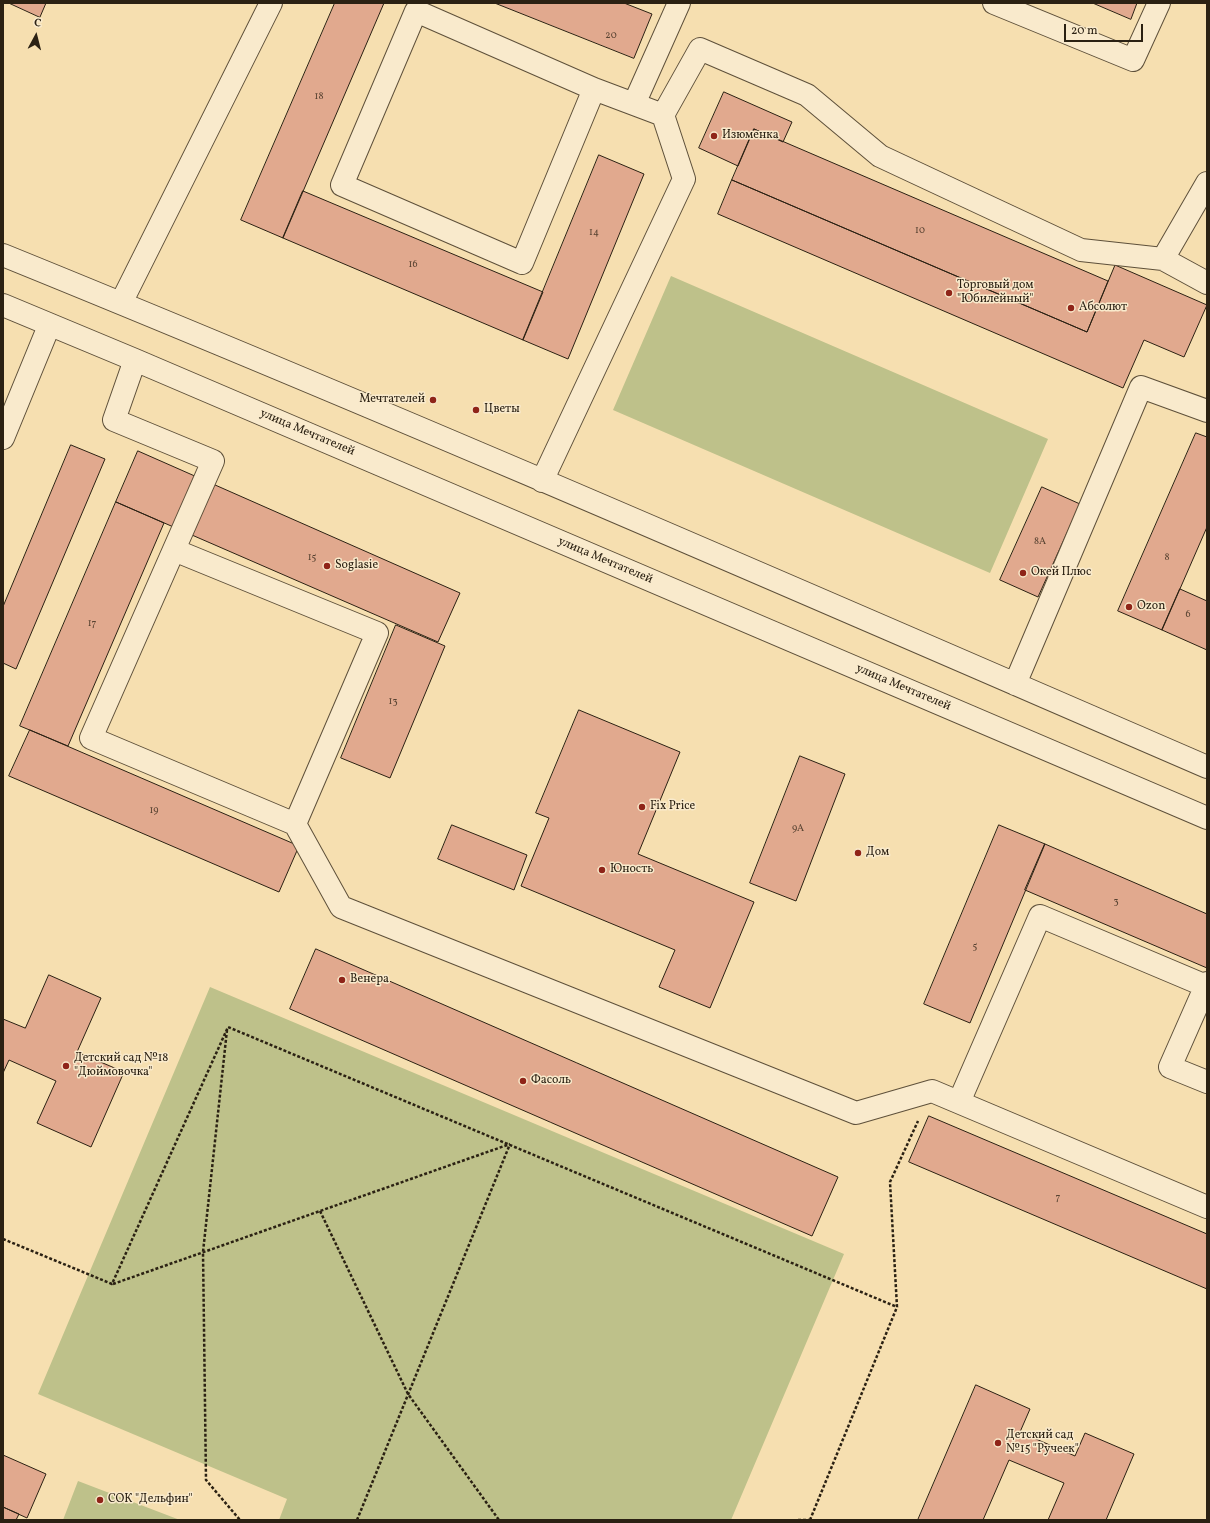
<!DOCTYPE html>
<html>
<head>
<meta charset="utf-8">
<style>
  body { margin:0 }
  #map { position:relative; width:1210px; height:1523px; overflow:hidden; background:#f6dfb0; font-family:Vollkorn,serif }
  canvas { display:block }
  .frame { position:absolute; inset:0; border:4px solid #2b2113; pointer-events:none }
  .north { position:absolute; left:16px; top:16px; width:40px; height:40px; -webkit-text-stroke:3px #f9eacc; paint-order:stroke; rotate:7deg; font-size:11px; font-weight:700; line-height:16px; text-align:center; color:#2b2113 }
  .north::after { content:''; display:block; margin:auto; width:14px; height:18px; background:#2b2113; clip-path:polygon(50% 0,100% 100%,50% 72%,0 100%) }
  .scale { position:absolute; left:1064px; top:24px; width:79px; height:18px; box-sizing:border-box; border:2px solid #2b2113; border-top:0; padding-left:5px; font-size:12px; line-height:14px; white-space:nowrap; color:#2b2113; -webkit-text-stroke:3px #f9eacc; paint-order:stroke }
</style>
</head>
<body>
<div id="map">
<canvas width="1210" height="1523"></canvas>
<div class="frame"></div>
<div class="north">С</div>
<div class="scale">20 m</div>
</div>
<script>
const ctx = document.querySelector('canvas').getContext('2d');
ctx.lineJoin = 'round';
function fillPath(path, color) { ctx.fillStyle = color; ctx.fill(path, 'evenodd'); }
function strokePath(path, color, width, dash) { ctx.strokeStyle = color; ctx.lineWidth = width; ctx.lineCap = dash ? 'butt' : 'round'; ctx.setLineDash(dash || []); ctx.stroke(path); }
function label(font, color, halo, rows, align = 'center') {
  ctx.font = font + ' Vollkorn,serif'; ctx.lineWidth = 3; ctx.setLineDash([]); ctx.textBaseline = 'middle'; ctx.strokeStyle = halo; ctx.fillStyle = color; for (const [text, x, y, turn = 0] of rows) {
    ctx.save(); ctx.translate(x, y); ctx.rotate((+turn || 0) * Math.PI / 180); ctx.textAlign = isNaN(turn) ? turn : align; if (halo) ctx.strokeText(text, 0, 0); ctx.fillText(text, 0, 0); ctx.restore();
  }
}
fillPath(new Path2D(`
  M 671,276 L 1048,439 L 990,573 L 613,410 Z
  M 210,987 L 844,1254 L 731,1520 L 279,1520 L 287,1499 L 38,1394 Z
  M 78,1481 L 180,1520 L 63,1520 Z`), '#bec18a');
const building = new Path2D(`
  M 9,3 L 46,3 L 40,17 Z
  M 335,3 L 384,3 L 283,238 L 241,220 Z
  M 495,3 L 624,3 L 652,14 L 634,58 Z
  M 1093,3 L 1137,3 L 1131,19 Z
  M 724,92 L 792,122 L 783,142 L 754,129 L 738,166 L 699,148 Z
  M 754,129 L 1108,281 L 1087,332 L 732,180 Z
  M 599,155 L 644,174 L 568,359 L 523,340 Z
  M 732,180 L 1087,332 L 1115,265 L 1207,305 L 1184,357 L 1144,340 L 1123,388 L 718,214 Z
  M 303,191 L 543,292 L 523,340 L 283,238 Z
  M 1196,433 L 1207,437 L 1207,527 L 1162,630 L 1118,611 Z
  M 71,445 L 105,459 L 16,669 L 3,663 L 3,607 Z
  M 138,451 L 460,593 L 438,642 L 116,502 Z
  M 1042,487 L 1080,504 L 1038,597 L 1000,580 Z
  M 116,502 L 164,523 L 68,746 L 20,726 Z
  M 1180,589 L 1207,601 L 1207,650 L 1162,630 Z
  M 396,625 L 445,646 L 390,778 L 341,758 Z
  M 579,710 L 680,752 L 638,854 L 754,902 L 710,1008 L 659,987 L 675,950 L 521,886 L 549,818 L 536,813 Z
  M 30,730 L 299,846 L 279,892 L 9,776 Z
  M 800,756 L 845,774 L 796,901 L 750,883 Z
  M 452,825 L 527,855 L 514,890 L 438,859 Z
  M 999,825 L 1045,844 L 970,1023 L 924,1004 Z
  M 1045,844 L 1207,914 L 1207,968 L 1025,890 Z
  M 316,949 L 838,1177 L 812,1236 L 290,1009 Z
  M 49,975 L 101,998 L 77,1052 L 124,1072 L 91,1147 L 37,1123 L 56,1081 L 9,1060 L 3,1073 L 3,1019 L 25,1028 Z
  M 929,1116 L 1207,1234 L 1207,1289 L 909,1162 Z
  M 976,1385 L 1030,1409 L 1020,1432 L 1075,1456 L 1085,1433 L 1134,1454 L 1106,1520 L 1048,1520 L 1064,1483 L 1009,1460 L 983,1520 L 918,1520 Z
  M 3,1455 L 46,1474 L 27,1518 L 3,1507 Z
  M 3,1507 L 19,1514 L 16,1520 L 3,1520 Z`);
fillPath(building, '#e1a98e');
strokePath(building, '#2b2113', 1);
const minor = new Path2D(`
  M 994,3 L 1133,60 L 1159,3
  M 594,89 L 522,263 L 342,185 L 416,11 L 594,89 L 663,115 L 700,49 L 807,95 L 880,156 L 1081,250 L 1163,259 L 1207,283
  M 634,104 L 679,3
  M 3,255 C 407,419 807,594 1207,767
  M 1163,259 L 1207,183
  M 121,303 L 271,3
  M 3,305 L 135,360 L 1207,818
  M 135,360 L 114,420 L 213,461 L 91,738 L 295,824 L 341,907 L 856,1113 L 932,1091 L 1207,1207
  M 3,438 L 49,326
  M 542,481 L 684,179 L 663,115
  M 174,550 L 377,633 L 295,824
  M 1015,684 L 1141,387 L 1207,411
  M 1207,983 L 1170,1067 L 1207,1082
  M 959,1102 L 1040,916 L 1206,986`);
strokePath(minor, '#5e503a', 24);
strokePath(new Path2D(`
  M 227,1030 L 203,1252 L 206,1480 L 240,1520
  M 320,1211 L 408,1394 L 499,1520
  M 3,1239 L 112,1284 L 228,1027 L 897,1307
  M 113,1284 L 510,1144
  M 357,1520 L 510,1144
  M 798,1520 L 809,1520
  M 810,1520 L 897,1307 L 890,1182 L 918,1121`), '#2b2113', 2.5, [3, 2]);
strokePath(minor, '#f9eacc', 22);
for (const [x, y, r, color] of [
  [714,136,4,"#8f2418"],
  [949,293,4,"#8f2418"],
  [1071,308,4,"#8f2418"],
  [433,400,4,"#8f2418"],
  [476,410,4,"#8f2418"],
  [327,566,4,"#8f2418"],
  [1023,573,4,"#8f2418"],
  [1129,607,4,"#8f2418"],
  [642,807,4,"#8f2418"],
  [858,853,4,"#8f2418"],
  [602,870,4,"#8f2418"],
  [342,980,4,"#8f2418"],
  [66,1066,4,"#8f2418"],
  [523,1081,4,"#8f2418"],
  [998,1443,4,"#8f2418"],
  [100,1500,4,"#8f2418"]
]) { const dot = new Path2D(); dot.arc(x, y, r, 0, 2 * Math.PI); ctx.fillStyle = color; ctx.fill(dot); strokePath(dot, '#f9eacc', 1.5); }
label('10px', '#584332', null, [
  ["20",611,36],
  ["18",319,97],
  ["10",920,231],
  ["14",594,233],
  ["16",413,265],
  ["8А",1040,542],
  ["15",312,558],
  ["8",1167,558],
  ["6",1188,615],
  ["17",92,624],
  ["13",393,702],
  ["19",154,811],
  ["9А",798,829],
  ["3",1116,902],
  ["5",975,947],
  ["7",1058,1198]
]);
label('12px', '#2b2113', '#f9eacc', [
  ["Изюменка",722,136],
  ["Торговый дом",957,286],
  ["\"Юбилейный\"",957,300],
  ["Абсолют",1079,308],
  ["Мечтателей",425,400,"right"],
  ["Цветы",484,410],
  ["Soglasie",335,566],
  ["Окей Плюс",1031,573],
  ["Ozon",1137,607],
  ["Fix Price",650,807],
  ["Дом",866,853],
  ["Юность",610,870],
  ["Венера",350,980],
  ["Детский сад №18",74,1059],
  ["\"Дюймовочка\"",74,1073],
  ["Фасоль",531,1081],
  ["Детский сад",1006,1436],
  ["№15 \"Ручеек\"",1006,1450],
  ["СОК \"Дельфин\"",108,1500]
], 'left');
label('12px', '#2b2113', '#f9eacc', [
  ["улица Мечтателей",307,433,23],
  ["улица Мечтателей",605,561,23],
  ["улица Мечтателей",903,688,23]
]);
</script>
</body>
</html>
